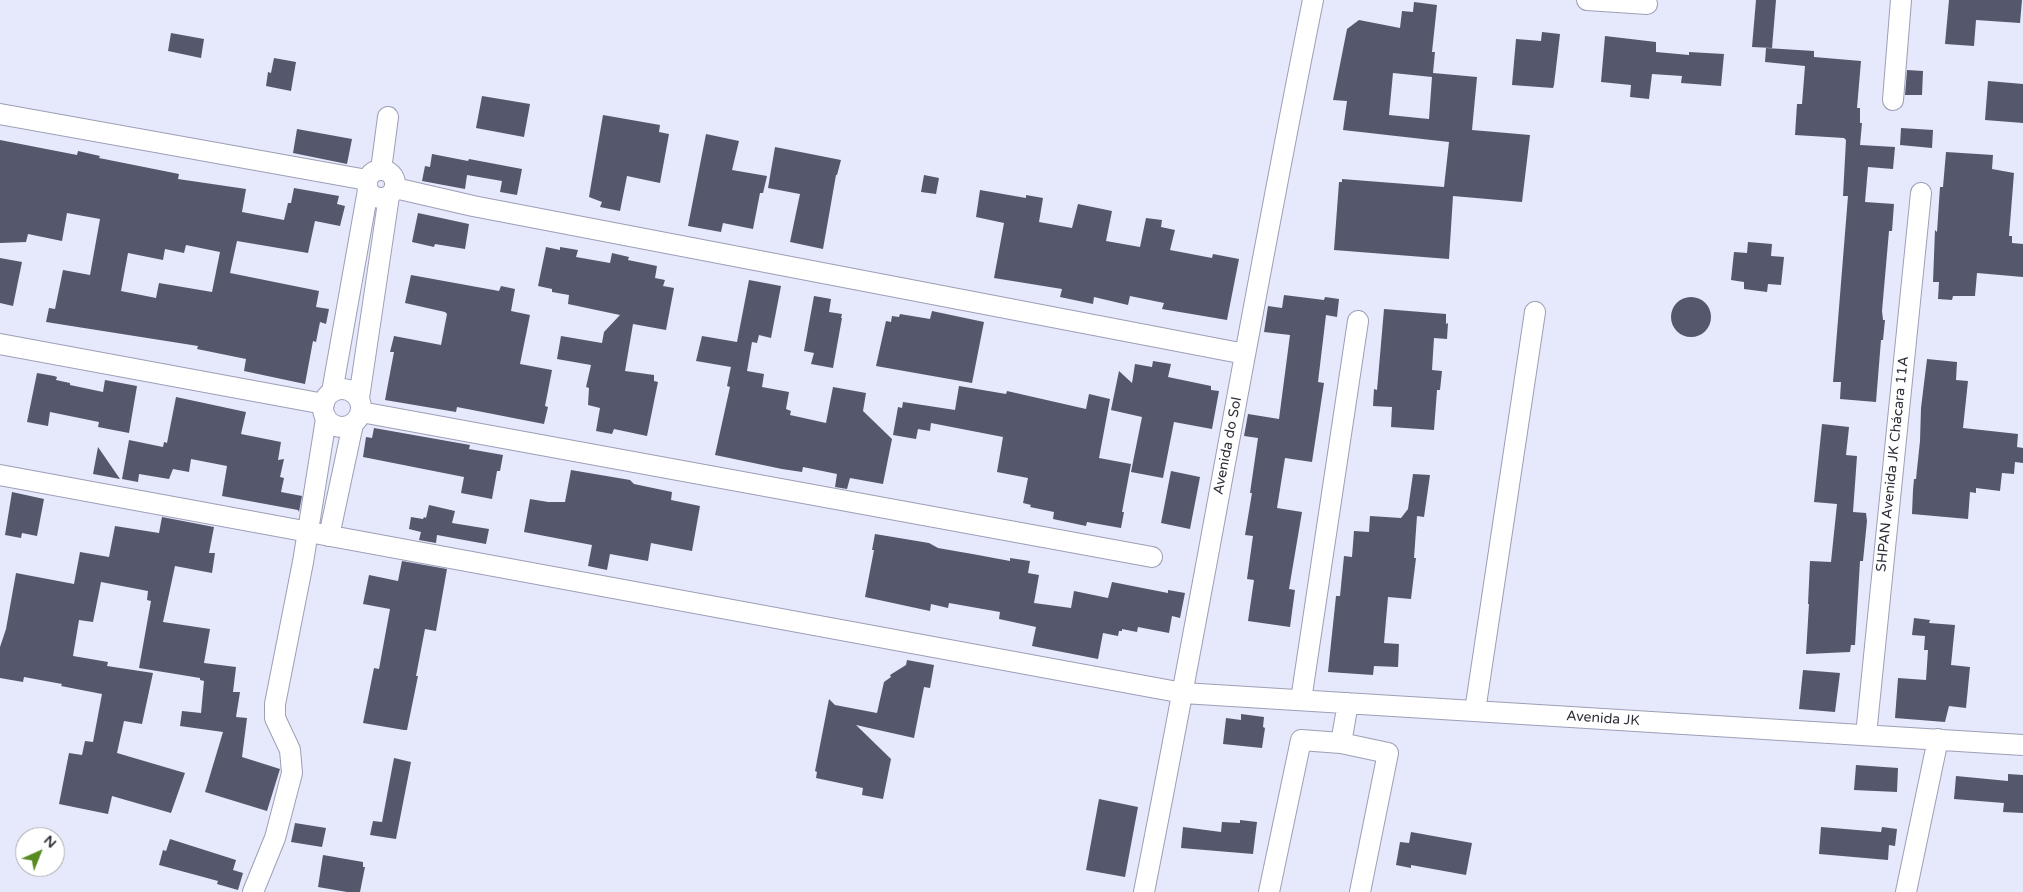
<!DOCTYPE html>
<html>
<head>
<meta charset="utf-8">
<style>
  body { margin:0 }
  #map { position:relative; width:2023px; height:892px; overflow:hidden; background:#e6e8fc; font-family:"Varela Round",sans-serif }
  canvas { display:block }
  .north { position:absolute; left:15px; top:827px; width:50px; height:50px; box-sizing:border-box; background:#fff; border:1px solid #abacaf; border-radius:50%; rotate:44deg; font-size:14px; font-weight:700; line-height:20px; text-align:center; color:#2e2f38 }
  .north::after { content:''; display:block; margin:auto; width:18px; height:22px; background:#588b23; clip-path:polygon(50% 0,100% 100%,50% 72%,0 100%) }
</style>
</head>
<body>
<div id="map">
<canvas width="2023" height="892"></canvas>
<div class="north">N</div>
</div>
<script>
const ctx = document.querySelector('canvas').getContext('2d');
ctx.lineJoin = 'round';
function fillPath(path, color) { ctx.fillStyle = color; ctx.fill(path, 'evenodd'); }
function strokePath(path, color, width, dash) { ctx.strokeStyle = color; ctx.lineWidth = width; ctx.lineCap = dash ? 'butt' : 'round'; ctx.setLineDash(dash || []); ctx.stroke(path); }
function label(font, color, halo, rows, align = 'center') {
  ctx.font = font + ' "Varela Round",sans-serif'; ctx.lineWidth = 5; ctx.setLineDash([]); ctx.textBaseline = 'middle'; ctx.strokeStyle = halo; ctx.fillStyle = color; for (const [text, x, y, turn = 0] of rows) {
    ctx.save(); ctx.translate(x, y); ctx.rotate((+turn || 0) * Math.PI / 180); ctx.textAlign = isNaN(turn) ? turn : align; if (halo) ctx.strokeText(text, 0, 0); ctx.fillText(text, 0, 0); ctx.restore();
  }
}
fillPath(new Path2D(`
  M 1756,0 L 1776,0 L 1772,48 L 1752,47 Z
  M 1949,0 L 2022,0 L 2020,23 L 1976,20 L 1974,46 L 1945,44 Z
  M 1414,2 L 1437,5 L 1432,52 L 1435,52 L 1433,73 L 1477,77 L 1472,130 L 1530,135 L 1522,202 L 1453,196 L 1449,259 L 1334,250 L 1339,182 L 1342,182 L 1342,179 L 1444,187 L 1449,142 L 1343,130 L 1347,101 L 1333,100 L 1347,29 L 1359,20 L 1400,28 L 1402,11 L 1413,12 ZM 1393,73 L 1432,77 L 1429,119 L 1389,115 Z
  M 1542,32 L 1560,34 L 1554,85 L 1553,88 L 1512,85 L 1516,39 L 1541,41 Z
  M 171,33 L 204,39 L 201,58 L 168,51 Z
  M 1605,36 L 1656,42 L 1656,52 L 1689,55 L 1689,52 L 1724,54 L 1721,86 L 1681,83 L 1682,76 L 1652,74 L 1649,99 L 1630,97 L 1631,85 L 1601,82 Z
  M 1766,48 L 1814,51 L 1814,57 L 1861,61 L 1857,108 L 1860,108 L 1860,123 L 1862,123 L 1860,145 L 1895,147 L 1893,169 L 1868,167 L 1865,202 L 1894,204 L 1892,231 L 1889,231 L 1882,311 L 1883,320 L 1885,320 L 1883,340 L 1881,340 L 1876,402 L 1840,399 L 1841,382 L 1833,382 L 1848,196 L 1843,196 L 1846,140 L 1844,138 L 1795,135 L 1797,104 L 1802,104 L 1805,66 L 1765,62 Z
  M 274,58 L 296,62 L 291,91 L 266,86 L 268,72 L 271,73 Z
  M 1907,70 L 1923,71 L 1922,95 L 1905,95 Z
  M 1988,81 L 2023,84 L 2023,123 L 1985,120 Z
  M 482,96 L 530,104 L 524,137 L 476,128 Z
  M 603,115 L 660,125 L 659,132 L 669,134 L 660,183 L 627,176 L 620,211 L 600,207 L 602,202 L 589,197 Z
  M 1901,128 L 1933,130 L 1932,148 L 1900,145 Z
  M 297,129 L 352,139 L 347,164 L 293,153 Z
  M 706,134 L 739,141 L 732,170 L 767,176 L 763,193 L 760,193 L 753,229 L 723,223 L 721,232 L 688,226 Z
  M 0,140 L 77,155 L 78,151 L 100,156 L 99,158 L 179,174 L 178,179 L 246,189 L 242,212 L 284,220 L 288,203 L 291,203 L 294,188 L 339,196 L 337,204 L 345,206 L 340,226 L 315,221 L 308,253 L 237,241 L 230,273 L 319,291 L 316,307 L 329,309 L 326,324 L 320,322 L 316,342 L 313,341 L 305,384 L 244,371 L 246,359 L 197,349 L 198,346 L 46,322 L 49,308 L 55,309 L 63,270 L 90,275 L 100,219 L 67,213 L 62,241 L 28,234 L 26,242 L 0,243 ZM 186,245 L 220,252 L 212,292 L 159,283 L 156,298 L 121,291 L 128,253 L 163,260 L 165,249 L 184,253 Z
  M 775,147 L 841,160 L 837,175 L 836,175 L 823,249 L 790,242 L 800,194 L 768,188 Z
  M 1946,152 L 1993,155 L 1992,169 L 2014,173 L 2009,236 L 2012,236 L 2012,243 L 2023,244 L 2023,277 L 1977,273 L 1975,296 L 1953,296 L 1952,300 L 1938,299 L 1939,282 L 1933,282 L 1935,230 L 1937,232 L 1940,187 L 1943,187 Z
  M 432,154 L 468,161 L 469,159 L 522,169 L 517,195 L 500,192 L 502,181 L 467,175 L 465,189 L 422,181 L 425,166 L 430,167 Z
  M 924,175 L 939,178 L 936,194 L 921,192 Z
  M 980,190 L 1026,198 L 1026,195 L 1043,198 L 1039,222 L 1072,228 L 1078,204 L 1112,211 L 1106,241 L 1140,247 L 1146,218 L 1162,220 L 1161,227 L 1175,230 L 1170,250 L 1212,258 L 1213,254 L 1239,259 L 1227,320 L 1162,309 L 1164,303 L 1130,296 L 1128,305 L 1094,297 L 1093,304 L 1060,297 L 1062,289 L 994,278 L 1004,223 L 976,217 Z
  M 418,213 L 469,224 L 465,249 L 435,244 L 434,247 L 412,242 Z
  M 1748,242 L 1772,244 L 1771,256 L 1784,257 L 1781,285 L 1768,284 L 1767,292 L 1744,289 L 1744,282 L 1731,280 L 1734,252 L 1747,253 Z
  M 546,247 L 560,250 L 560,247 L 578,250 L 576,257 L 610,263 L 612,253 L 629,257 L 628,260 L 657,266 L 655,278 L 665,280 L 663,286 L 674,288 L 666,330 L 633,324 L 625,371 L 654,375 L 654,381 L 658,382 L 647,436 L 614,429 L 612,434 L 596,431 L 600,408 L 588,405 L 589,388 L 586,387 L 591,365 L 557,359 L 561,336 L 602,343 L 604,332 L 620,315 L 568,304 L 569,295 L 552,292 L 552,289 L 538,286 Z
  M 0,258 L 22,262 L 13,306 L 0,303 Z
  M 411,275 L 499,291 L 501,286 L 515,289 L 511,311 L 530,315 L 520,364 L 552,370 L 545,406 L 548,407 L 544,424 L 457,407 L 456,412 L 385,400 L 394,352 L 390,352 L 394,336 L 441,345 L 447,314 L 445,312 L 405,303 Z
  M 749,280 L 781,286 L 771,338 L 759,335 L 757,343 L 752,342 L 747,371 L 764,374 L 762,387 L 789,392 L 786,409 L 791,411 L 790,415 L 826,423 L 833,387 L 866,393 L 863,411 L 892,439 L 883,484 L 850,478 L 847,489 L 835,487 L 837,474 L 803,467 L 802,472 L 782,469 L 715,455 L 730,387 L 727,386 L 731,367 L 696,361 L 702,336 L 737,342 Z
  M 1284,295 L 1324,300 L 1325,297 L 1339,299 L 1337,317 L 1326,315 L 1318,382 L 1324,383 L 1312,462 L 1285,458 L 1277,508 L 1302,512 L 1289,589 L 1295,590 L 1290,627 L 1248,621 L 1254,580 L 1247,579 L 1253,536 L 1245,535 L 1252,493 L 1250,493 L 1258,438 L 1244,436 L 1248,414 L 1279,419 L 1290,335 L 1264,332 L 1268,306 L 1282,308 Z
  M 814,296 L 831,299 L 829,312 L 842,314 L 841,318 L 842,318 L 833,368 L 811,364 L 814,353 L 804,351 Z
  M1671 317a20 20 0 1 1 40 0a20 20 0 1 1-40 0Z
  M 1384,309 L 1446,314 L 1446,324 L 1448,323 L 1447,339 L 1434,338 L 1432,370 L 1442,371 L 1440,390 L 1437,390 L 1434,430 L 1391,427 L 1392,407 L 1373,406 L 1374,389 L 1377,390 Z
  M 932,311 L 984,322 L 972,383 L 876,366 L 886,321 L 891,322 L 892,316 L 899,317 L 900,314 L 930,319 Z
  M 1927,359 L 1957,362 L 1956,380 L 1968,381 L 1963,428 L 2018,434 L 2017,447 L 2023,448 L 2023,463 L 2015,462 L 2014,474 L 2002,473 L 2000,491 L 1976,488 L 1976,493 L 1970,492 L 1968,519 L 1912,514 L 1913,490 L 1914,479 L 1916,479 L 1920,441 L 1921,408 Z
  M 1153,361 L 1171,364 L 1168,377 L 1211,386 L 1211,390 L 1219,391 L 1212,429 L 1174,422 L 1163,478 L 1131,472 L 1142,417 L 1111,410 L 1119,371 L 1132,383 L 1135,364 L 1152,367 Z
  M 37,373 L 54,376 L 57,377 L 56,380 L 70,383 L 70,385 L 103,392 L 105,380 L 137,386 L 129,433 L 98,427 L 99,422 L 50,412 L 48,426 L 27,422 Z
  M 959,386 L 1006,394 L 1007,391 L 1086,409 L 1089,394 L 1110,399 L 1099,458 L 1131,464 L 1122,512 L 1124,512 L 1121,528 L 1087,522 L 1086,526 L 1053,519 L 1054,512 L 1030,507 L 1031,505 L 1023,503 L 1028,478 L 997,472 L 1003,437 L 931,423 L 930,431 L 918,429 L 916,439 L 893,435 L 898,407 L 902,408 L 903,402 L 955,410 Z
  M 176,397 L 246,412 L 241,434 L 281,442 L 278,460 L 284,459 L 280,477 L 284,478 L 281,492 L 302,496 L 299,512 L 298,510 L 222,496 L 227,466 L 191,459 L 189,472 L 173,469 L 169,479 L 139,474 L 138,482 L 122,479 L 129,440 L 163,447 L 164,442 L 167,443 Z
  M 1822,424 L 1849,427 L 1846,455 L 1857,456 L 1853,512 L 1866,513 L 1867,521 L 1863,561 L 1860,561 L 1855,645 L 1851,645 L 1850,652 L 1806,654 L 1809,604 L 1808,604 L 1810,561 L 1831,562 L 1837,504 L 1814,502 Z
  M 374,428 L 470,445 L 469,449 L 503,455 L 500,471 L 497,471 L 492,499 L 461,493 L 464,477 L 363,457 L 366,437 L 372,438 Z
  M 98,447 L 120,479 L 93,474 Z
  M 571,470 L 630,480 L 634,484 L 672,492 L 671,500 L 700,506 L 692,551 L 651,543 L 648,561 L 610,554 L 607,570 L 588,566 L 592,545 L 524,532 L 530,499 L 548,502 L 565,502 Z
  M 1171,471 L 1200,477 L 1190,529 L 1161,523 Z
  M 1413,474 L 1430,475 L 1424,517 L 1417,516 L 1414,558 L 1416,558 L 1411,599 L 1388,597 L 1384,643 L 1399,644 L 1398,667 L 1374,666 L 1373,675 L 1328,672 L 1336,596 L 1340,596 L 1344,556 L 1352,557 L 1354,531 L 1369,532 L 1370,516 L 1401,518 L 1408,509 Z
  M 12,492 L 44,499 L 37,536 L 22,533 L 21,538 L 5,535 Z
  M 429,505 L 455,511 L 452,523 L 489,529 L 486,544 L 437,535 L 436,543 L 419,540 L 421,532 L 409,529 L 411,517 L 423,519 L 424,517 L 426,518 Z
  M 162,517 L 214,527 L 209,553 L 215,553 L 212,573 L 175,566 L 163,622 L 210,629 L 204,663 L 236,667 L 233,692 L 240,692 L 236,717 L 247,718 L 242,757 L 280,769 L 267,811 L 205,792 L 223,732 L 180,726 L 182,711 L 201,713 L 204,681 L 200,680 L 200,678 L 139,668 L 151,601 L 147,600 L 148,591 L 101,582 L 93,622 L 79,620 L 73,656 L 108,662 L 107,666 L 153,673 L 142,724 L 124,721 L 117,753 L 185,773 L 171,813 L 112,796 L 108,814 L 59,804 L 69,753 L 82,755 L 85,741 L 93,742 L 102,694 L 61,686 L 62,684 L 24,677 L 23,682 L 0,678 L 0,647 L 6,629 L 16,573 L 74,584 L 80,552 L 109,557 L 115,526 L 159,533 Z
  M 875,534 L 929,543 L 938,548 L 978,555 L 1010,561 L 1010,558 L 1030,561 L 1028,573 L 1039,575 L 1034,603 L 1071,608 L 1074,591 L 1108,598 L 1112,582 L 1168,593 L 1168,590 L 1185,593 L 1180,618 L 1172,616 L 1169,633 L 1138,627 L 1137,632 L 1122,629 L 1122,631 L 1119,631 L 1118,636 L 1103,633 L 1098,659 L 1032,646 L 1036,627 L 999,619 L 1000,612 L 949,603 L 948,608 L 931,604 L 930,611 L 865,597 L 874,550 L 872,550 Z
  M 402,561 L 447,569 L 436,631 L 425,629 L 416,676 L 418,676 L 407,730 L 404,730 L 363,723 L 374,668 L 379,669 L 390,609 L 363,604 L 369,575 L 398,581 Z
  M 1914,618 L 1930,620 L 1929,623 L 1955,625 L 1951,665 L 1970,667 L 1966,708 L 1949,706 L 1945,722 L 1895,718 L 1898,678 L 1926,680 L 1928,650 L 1924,650 L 1925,636 L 1912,635 Z
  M 907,660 L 934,665 L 930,688 L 924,687 L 914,738 L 856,725 L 891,759 L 883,799 L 862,795 L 863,788 L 816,778 L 817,772 L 815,771 L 829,699 L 835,705 L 877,713 L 884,682 L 891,677 L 890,675 L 906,665 Z
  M 1803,670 L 1840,673 L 1835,712 L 1799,709 Z
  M 1241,714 L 1264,717 L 1263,727 L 1265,728 L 1262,748 L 1223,744 L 1226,718 L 1241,720 Z
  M 394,758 L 411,762 L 396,839 L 370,835 L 373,821 L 382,822 Z
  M 1856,765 L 1898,768 L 1897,792 L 1854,790 Z
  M 2008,774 L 2023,775 L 2023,813 L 2003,812 L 2004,803 L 1954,799 L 1956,776 L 2008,781 Z
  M 1099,799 L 1138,807 L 1125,877 L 1086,870 Z
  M 1240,820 L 1257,822 L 1253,854 L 1181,848 L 1183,827 L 1221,832 L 1222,822 L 1240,823 Z
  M 295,823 L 326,828 L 322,847 L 291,842 Z
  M 1821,827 L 1881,832 L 1882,827 L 1897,829 L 1895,846 L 1889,845 L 1888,860 L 1819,854 Z
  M 1411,832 L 1472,843 L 1466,875 L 1411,865 L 1411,868 L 1396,865 L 1400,842 L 1409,843 Z
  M 170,839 L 236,860 L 233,870 L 243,873 L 238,890 L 217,884 L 218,881 L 159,865 L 163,850 L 166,851 Z
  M 323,855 L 363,862 L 363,867 L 365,867 L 360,892 L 347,892 L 318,887 Z`), '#55576c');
const minor = new Path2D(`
  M 1587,0 L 1647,4
  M 1893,100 L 1901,0
  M 0,114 L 367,180
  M367 184a14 14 0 1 1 28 0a14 14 0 1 1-28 0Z
  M 381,170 L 388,117
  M 395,188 L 473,206 L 1245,354
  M 0,344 L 324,404
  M323 408a19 19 0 1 1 38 0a19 19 0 1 1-38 0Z
  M 332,392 L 368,190
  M 359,398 L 389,196
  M 361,412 L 1152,557
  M 0,475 L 1183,693 L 2023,745
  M 329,536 L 353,424
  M 1301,700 L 1358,321
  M 1475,711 L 1535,312
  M 1866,735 L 1921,193
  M 1341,743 L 1348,703
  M 253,892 L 275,838 L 292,773 L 290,750 L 275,718 L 275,704 L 303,562 L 326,419
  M 1144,892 C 1203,595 1253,297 1313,0
  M 1269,892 L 1301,740 L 1341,743 L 1388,753 L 1360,892
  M 1906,892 L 1938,739`);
strokePath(minor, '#9c9fb6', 22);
strokePath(minor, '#fff', 20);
label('14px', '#2e2f38', '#fff', [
  ["Avenida do Sol",1228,446,-79],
  ["SHPAN Avenida JK Chácara 11A",1893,464,-84],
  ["Avenida JK",1603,719,4]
]);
</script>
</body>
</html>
